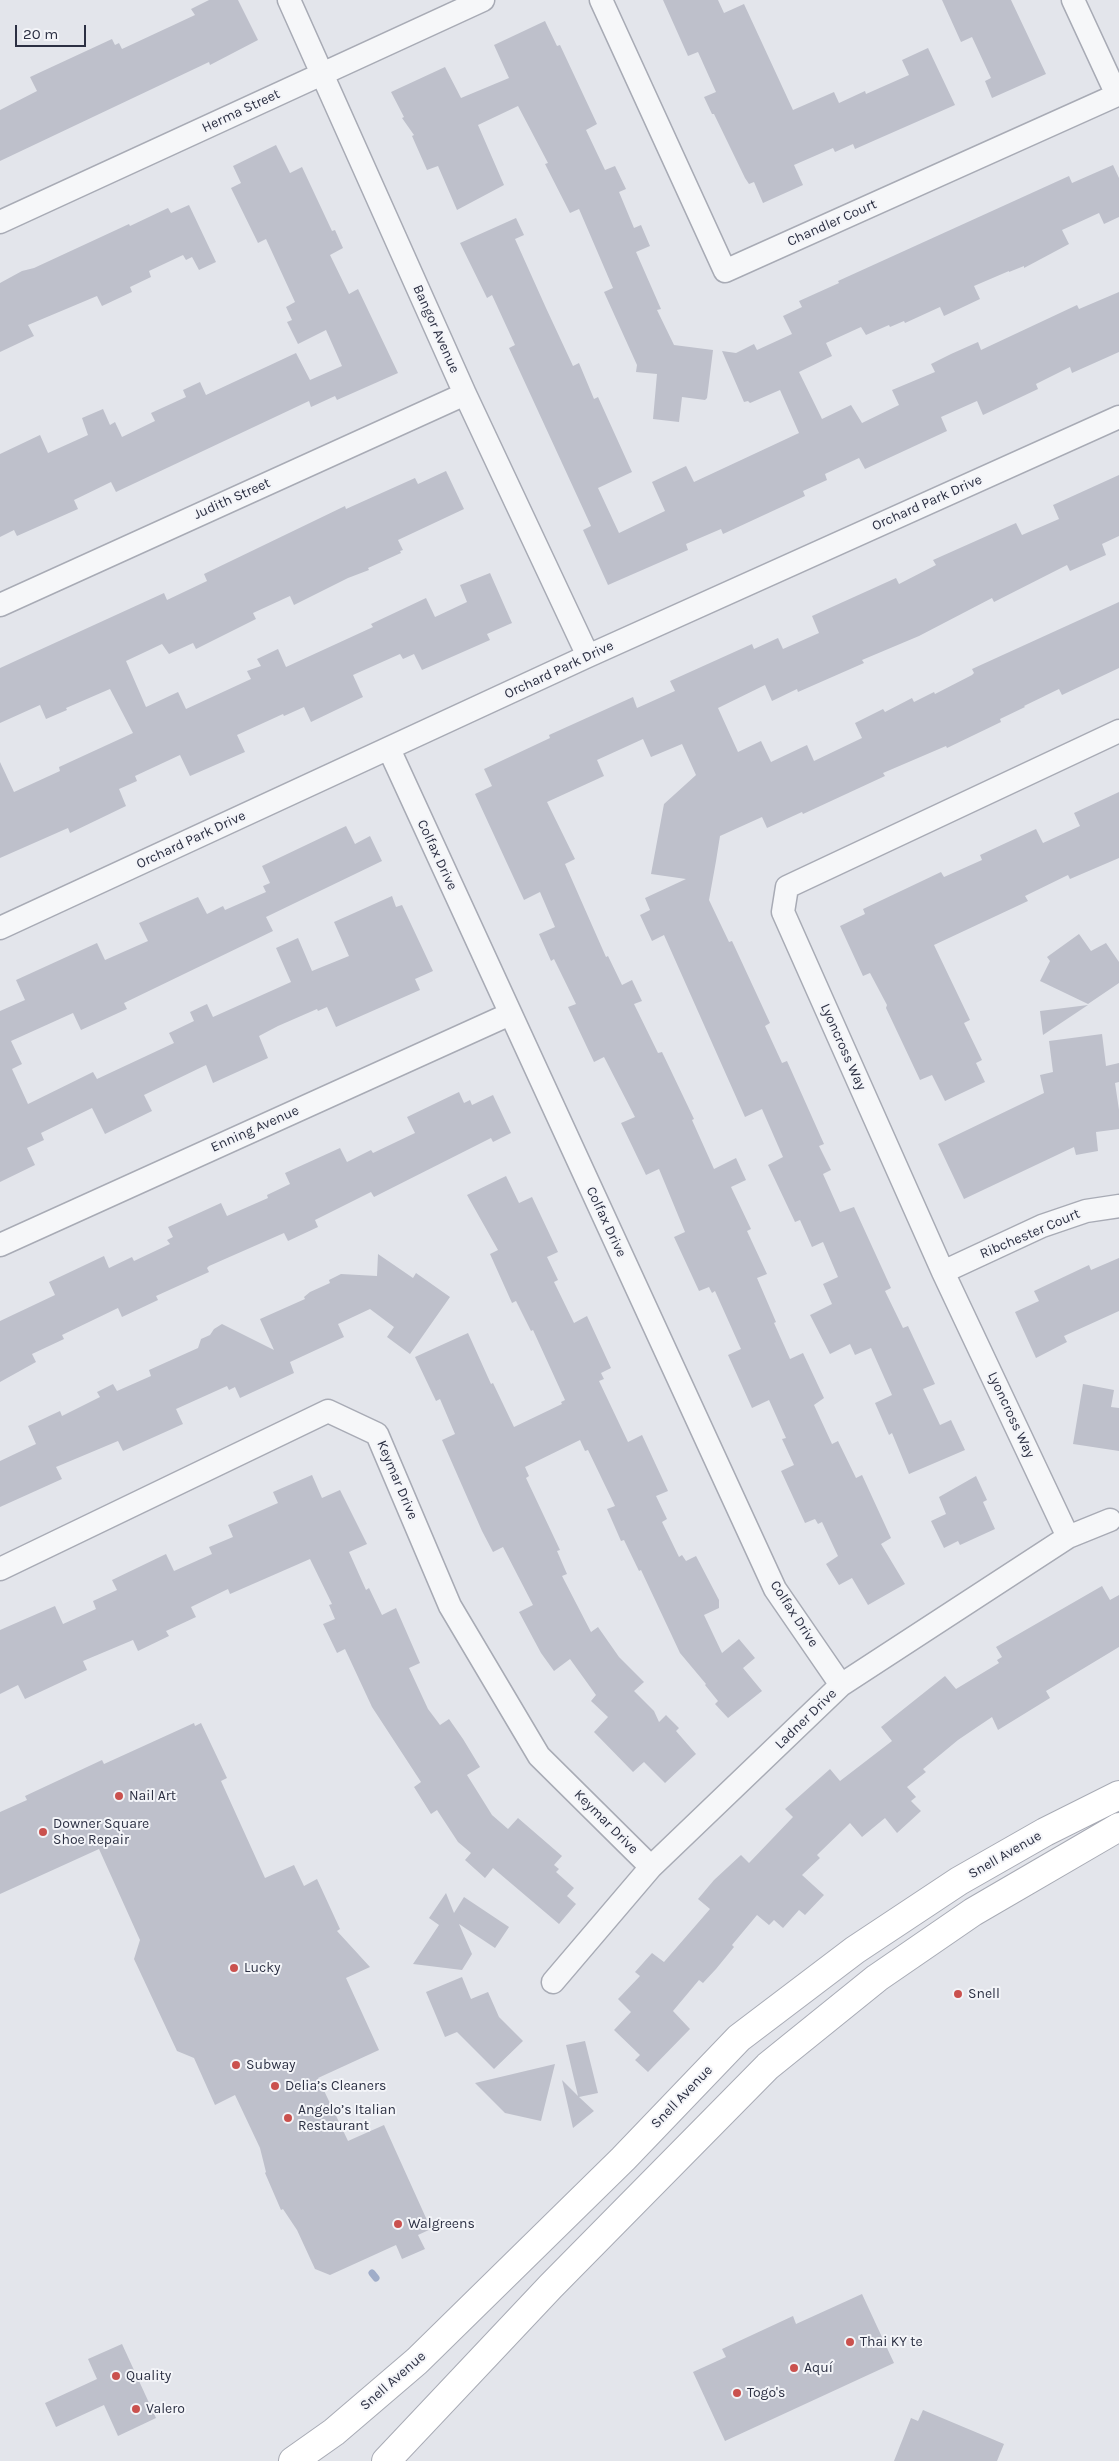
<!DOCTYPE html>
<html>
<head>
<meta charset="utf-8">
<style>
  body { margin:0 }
  #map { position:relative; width:1119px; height:2461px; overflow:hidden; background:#e3e5eb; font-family:Karla,sans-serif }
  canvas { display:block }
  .scale { position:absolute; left:15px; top:25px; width:71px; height:22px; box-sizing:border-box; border:2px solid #2c3043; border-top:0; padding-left:6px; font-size:15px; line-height:18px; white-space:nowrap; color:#2c3043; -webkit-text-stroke:4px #f3f4f8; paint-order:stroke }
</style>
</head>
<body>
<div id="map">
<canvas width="1119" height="2461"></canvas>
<div class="scale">20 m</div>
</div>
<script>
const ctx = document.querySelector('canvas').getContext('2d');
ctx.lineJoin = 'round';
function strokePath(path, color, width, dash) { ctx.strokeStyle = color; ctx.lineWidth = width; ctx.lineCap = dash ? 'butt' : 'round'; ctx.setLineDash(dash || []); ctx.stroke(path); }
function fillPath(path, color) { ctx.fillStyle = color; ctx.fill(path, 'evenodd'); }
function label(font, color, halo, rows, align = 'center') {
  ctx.font = font + ' Karla,sans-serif'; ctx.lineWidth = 4; ctx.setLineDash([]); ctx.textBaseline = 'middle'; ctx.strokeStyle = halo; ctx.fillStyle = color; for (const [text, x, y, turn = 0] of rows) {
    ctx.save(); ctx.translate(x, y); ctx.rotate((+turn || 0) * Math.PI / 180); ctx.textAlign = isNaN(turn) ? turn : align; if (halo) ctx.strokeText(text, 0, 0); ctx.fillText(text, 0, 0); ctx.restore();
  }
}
strokePath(new Path2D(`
  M 372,2273 L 376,2278`), '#a0adc9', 7);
fillPath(new Path2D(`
  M 209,0 L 238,0 L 258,40 L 210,65 L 209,62 L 0,161 L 0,110 L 37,91 L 30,77 L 112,39 L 115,45 L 119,43 L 122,49 L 195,15 L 191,9 Z
  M 663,0 L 718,0 L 724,13 L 744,4 L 793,110 L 834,92 L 839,103 L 865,91 L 866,94 L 909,75 L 902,60 L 928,48 L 955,105 L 855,149 L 853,144 L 835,152 L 833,148 L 794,165 L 803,185 L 763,203 L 754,182 L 749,184 L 745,178 L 714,114 L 712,114 L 704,97 L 716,92 L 698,52 L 688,56 Z
  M 942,0 L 1011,0 L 1046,74 L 992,98 L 985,81 L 991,78 L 972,37 L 961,42 Z
  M 545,21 L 557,46 L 560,45 L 597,124 L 586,130 L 605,170 L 615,166 L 626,189 L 619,192 L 634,228 L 641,225 L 650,246 L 636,252 L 661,309 L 657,310 L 674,345 L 713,350 L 707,398 L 705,400 L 682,397 L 679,422 L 653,419 L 657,374 L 636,372 L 637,365 L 604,292 L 613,288 L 579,209 L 570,213 L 545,164 L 548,163 L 518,106 L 478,125 L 504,185 L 457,210 L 438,166 L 427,170 L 412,136 L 414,135 L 402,118 L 404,117 L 391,92 L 445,67 L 461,98 L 509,78 L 494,45 Z
  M 276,145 L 290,173 L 302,167 L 332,231 L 335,230 L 343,248 L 330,255 L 349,294 L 358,289 L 398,373 L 337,400 L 335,396 L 311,407 L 309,401 L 116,492 L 111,482 L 74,500 L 78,509 L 17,536 L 14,530 L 0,537 L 0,454 L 40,435 L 48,453 L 88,435 L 82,418 L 103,409 L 110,425 L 115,422 L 122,437 L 155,421 L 151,413 L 186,397 L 183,390 L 200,382 L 206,395 L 296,353 L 310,380 L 342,366 L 326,330 L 298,344 L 287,322 L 292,320 L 286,307 L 295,302 L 266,239 L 258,243 L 231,188 L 241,183 L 233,166 Z
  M 1113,165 L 1119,178 L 1119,217 L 1104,224 L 1099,213 L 1062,230 L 1069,244 L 1024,268 L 1024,266 L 1009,272 L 1009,271 L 974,286 L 980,299 L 944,316 L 940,307 L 905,323 L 904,321 L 890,327 L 889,325 L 866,335 L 861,327 L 826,343 L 832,356 L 799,372 L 822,419 L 851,405 L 862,423 L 899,405 L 892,390 L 935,372 L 931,364 L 951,354 L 978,342 L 981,350 L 1077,305 L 1079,309 L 1119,292 L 1119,352 L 1072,373 L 1070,367 L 1036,384 L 1038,389 L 983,415 L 977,401 L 941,417 L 947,431 L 865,469 L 859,458 L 825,474 L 827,480 L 803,491 L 805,496 L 723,534 L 721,529 L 686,544 L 688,550 L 608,585 L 583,530 L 591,526 L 509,348 L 515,345 L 492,295 L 487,298 L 460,243 L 516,218 L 524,235 L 515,239 L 546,308 L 573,366 L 579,363 L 594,399 L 598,397 L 632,472 L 598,488 L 619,533 L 665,511 L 652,482 L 686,466 L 694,482 L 799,433 L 780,390 L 750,403 L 748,401 L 744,402 L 722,351 L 736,353 L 754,344 L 757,350 L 792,334 L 783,316 L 802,307 L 799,301 L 839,283 L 838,281 L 1069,176 L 1072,183 Z
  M 189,205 L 216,262 L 199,270 L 192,257 L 186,260 L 183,255 L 149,271 L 151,277 L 130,287 L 132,292 L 102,306 L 97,296 L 28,325 L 34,336 L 0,352 L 0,283 L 22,271 L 34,268 L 129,224 L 130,226 L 168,208 L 171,213 Z
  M 446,471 L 464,509 L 398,540 L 403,550 L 400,551 L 401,553 L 368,568 L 369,570 L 348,578 L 294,605 L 290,596 L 253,613 L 256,619 L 196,649 L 193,643 L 169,654 L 162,644 L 126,661 L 146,707 L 178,692 L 186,709 L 251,679 L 247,671 L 261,666 L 257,659 L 278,649 L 286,667 L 373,627 L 371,624 L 426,598 L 435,617 L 467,602 L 460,585 L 490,573 L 512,623 L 487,634 L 490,640 L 422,670 L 414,654 L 403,659 L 400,654 L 353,675 L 363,697 L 311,722 L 304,707 L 284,716 L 283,714 L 237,735 L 245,752 L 190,776 L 180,755 L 135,776 L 137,781 L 119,789 L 126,806 L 70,833 L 68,828 L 0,858 L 0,762 L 14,792 L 60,771 L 59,767 L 133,733 L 110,689 L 66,708 L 67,710 L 46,719 L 40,705 L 0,723 L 0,668 L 164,593 L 167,600 L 207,581 L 204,574 L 345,506 L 346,509 L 415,478 L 418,484 Z
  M 1119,475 L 1119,536 L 1102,544 L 1106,555 L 1070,571 L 1067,565 L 994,602 L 992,598 L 919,636 L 862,660 L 864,663 L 798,692 L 797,689 L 772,701 L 765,685 L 718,708 L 738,752 L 761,741 L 771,762 L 807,745 L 814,761 L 862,738 L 855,723 L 883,709 L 885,712 L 912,698 L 914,702 L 934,692 L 935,694 L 972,675 L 974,673 L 972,669 L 1119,602 L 1119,668 L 1062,695 L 1059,689 L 1024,706 L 1025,707 L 1000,719 L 1001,722 L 947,748 L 946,746 L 883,773 L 885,776 L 803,814 L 802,812 L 767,828 L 762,817 L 720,836 L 716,861 L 709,900 L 729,942 L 732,941 L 770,1023 L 765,1026 L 782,1063 L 787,1061 L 824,1144 L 819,1146 L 831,1170 L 823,1174 L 840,1212 L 854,1207 L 891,1288 L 885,1291 L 903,1328 L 908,1326 L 935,1384 L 923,1389 L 940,1425 L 951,1420 L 965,1450 L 909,1474 L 892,1433 L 889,1435 L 875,1403 L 892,1395 L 871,1348 L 855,1355 L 850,1344 L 830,1354 L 810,1315 L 832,1304 L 823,1284 L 838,1277 L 823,1242 L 812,1247 L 800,1220 L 795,1222 L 768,1165 L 783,1157 L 762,1109 L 745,1117 L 664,935 L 652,941 L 640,915 L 650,910 L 645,898 L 686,879 L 651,874 L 664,804 L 696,775 L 682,744 L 651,757 L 643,739 L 597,760 L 604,776 L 547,802 L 575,859 L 565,864 L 606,957 L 608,956 L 622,985 L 632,980 L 642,1001 L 634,1004 L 658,1053 L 662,1052 L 694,1119 L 692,1120 L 714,1169 L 736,1158 L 746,1180 L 731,1187 L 751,1229 L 747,1231 L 767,1274 L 757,1278 L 776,1322 L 774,1323 L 790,1359 L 803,1353 L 824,1398 L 814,1405 L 832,1444 L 838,1441 L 856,1478 L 862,1475 L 891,1538 L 881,1544 L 905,1584 L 868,1605 L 852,1578 L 839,1585 L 826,1564 L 838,1556 L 822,1522 L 818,1524 L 815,1519 L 805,1523 L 781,1471 L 794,1465 L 782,1439 L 786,1438 L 769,1400 L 752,1408 L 728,1355 L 741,1349 L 715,1291 L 712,1293 L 709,1287 L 699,1291 L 674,1237 L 685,1232 L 659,1169 L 646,1175 L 621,1123 L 635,1117 L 604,1057 L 594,1062 L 568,1007 L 576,1004 L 554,959 L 551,961 L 539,934 L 555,927 L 540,892 L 524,900 L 475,794 L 492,786 L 484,769 L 550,738 L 549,735 L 633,697 L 637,708 L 675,691 L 670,681 L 752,644 L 754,649 L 778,638 L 783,649 L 819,633 L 812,616 L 896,578 L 899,584 L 936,565 L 933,560 L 1016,523 L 1022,535 L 1059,519 L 1053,505 Z
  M 1119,792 L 1119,858 L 1070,879 L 1068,875 L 1025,896 L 1028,901 L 934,945 L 970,1020 L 964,1023 L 982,1060 L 976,1063 L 985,1082 L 945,1101 L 932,1075 L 920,1080 L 886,1008 L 887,1005 L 870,973 L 863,976 L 840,926 L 865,914 L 863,909 L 941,872 L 944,877 L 982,860 L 980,855 L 1036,829 L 1043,843 L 1080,826 L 1074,813 Z
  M 346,826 L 355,844 L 370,836 L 382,861 L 266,917 L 273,931 L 124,1003 L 127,1009 L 81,1030 L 73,1013 L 11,1041 L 22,1064 L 12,1069 L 28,1104 L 93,1072 L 97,1079 L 174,1043 L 169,1033 L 194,1021 L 190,1012 L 207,1004 L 213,1017 L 291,982 L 276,948 L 298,938 L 312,971 L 349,956 L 334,922 L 392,896 L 396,907 L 402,905 L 433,971 L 415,979 L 420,990 L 336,1027 L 327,1007 L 318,1011 L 317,1009 L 278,1026 L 259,1036 L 268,1058 L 213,1083 L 206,1065 L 144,1095 L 152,1111 L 105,1134 L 92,1108 L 41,1133 L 44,1140 L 27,1148 L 35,1165 L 0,1182 L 0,1011 L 25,1000 L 16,980 L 97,943 L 105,960 L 148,941 L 139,923 L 198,897 L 207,914 L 223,906 L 225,910 L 266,892 L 263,886 L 270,883 L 262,866 Z
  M 1079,934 L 1091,951 L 1106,943 L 1119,962 L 1119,983 L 1088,1004 L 1040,981 L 1050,961 L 1047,957 Z
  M 1088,1005 L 1043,1035 L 1040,1011 Z
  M 1102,1034 L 1106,1066 L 1119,1063 L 1119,1082 L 1115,1083 L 1119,1110 L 1119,1129 L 1096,1132 L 1098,1151 L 1076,1155 L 1074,1147 L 964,1199 L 938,1144 L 1044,1093 L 1040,1075 L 1053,1072 L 1049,1041 Z
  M 459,1092 L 464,1103 L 470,1100 L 472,1105 L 493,1095 L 511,1133 L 493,1142 L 491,1138 L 374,1197 L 371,1192 L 315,1220 L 318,1227 L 288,1241 L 284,1233 L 209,1266 L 207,1268 L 209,1272 L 156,1296 L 158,1300 L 122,1317 L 118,1308 L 62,1335 L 64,1339 L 32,1354 L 36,1362 L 0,1382 L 0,1321 L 55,1295 L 49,1282 L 104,1256 L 109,1268 L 132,1257 L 134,1261 L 170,1244 L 167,1240 L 173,1237 L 168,1227 L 221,1203 L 227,1216 L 268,1198 L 267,1195 L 290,1184 L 285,1173 L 340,1148 L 347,1162 L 371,1150 L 373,1153 L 415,1133 L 407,1117 Z
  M 506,1176 L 519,1203 L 532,1197 L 558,1252 L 547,1257 L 558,1280 L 554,1282 L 574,1323 L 587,1316 L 611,1368 L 601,1373 L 604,1379 L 599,1381 L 628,1442 L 642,1435 L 668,1491 L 656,1496 L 667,1519 L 662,1522 L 679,1557 L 682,1555 L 686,1561 L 696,1556 L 719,1600 L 719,1608 L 704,1615 L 722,1653 L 739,1639 L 755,1658 L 743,1668 L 762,1691 L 728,1718 L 715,1704 L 718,1701 L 705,1685 L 706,1684 L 680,1653 L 641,1570 L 639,1571 L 624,1540 L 621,1541 L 607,1509 L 615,1506 L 588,1450 L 585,1451 L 580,1440 L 525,1467 L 529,1476 L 526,1478 L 560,1550 L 557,1551 L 567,1574 L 562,1576 L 591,1632 L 598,1627 L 619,1657 L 644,1682 L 634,1691 L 654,1711 L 659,1722 L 666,1715 L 679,1728 L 676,1731 L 696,1754 L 665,1783 L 644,1762 L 633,1772 L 594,1732 L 608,1717 L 591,1701 L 596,1695 L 570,1659 L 554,1671 L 541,1653 L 519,1612 L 533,1605 L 503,1547 L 493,1552 L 482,1531 L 442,1440 L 455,1434 L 440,1399 L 436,1401 L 415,1357 L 468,1333 L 491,1384 L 493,1383 L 514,1427 L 562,1404 L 561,1402 L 565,1400 L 533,1330 L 531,1331 L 516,1301 L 512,1303 L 490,1254 L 498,1250 L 467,1195 Z
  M 378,1254 L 413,1278 L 416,1273 L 450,1297 L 410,1354 L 387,1337 L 394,1327 L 370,1309 L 338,1324 L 344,1337 L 290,1362 L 294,1373 L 240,1398 L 235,1387 L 229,1390 L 227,1386 L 176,1409 L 183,1424 L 123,1451 L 118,1441 L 56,1467 L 62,1479 L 0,1507 L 0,1461 L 36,1444 L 28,1426 L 60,1411 L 62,1416 L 100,1397 L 97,1392 L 113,1384 L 117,1391 L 151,1376 L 149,1370 L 198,1348 L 201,1339 L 210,1335 L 214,1329 L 222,1324 L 274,1350 L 260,1319 L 305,1299 L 304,1297 L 310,1292 L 330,1283 L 329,1280 L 341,1274 L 377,1276 Z
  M 1119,1258 L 1119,1311 L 1064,1336 L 1067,1342 L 1036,1358 L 1015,1312 L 1039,1301 L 1034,1291 L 1089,1265 L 1091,1270 Z
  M 1083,1384 L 1114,1390 L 1111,1407 L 1119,1408 L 1119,1451 L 1073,1444 Z
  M 312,1475 L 322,1498 L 340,1490 L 367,1544 L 349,1552 L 366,1590 L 369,1588 L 382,1615 L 396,1608 L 420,1663 L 409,1668 L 428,1709 L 440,1725 L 449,1719 L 463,1739 L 480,1767 L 467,1775 L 492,1815 L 508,1829 L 518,1818 L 562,1856 L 554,1865 L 559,1869 L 556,1872 L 574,1888 L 567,1896 L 576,1904 L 559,1924 L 493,1868 L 485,1878 L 465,1860 L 471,1853 L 458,1842 L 437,1810 L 431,1814 L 414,1787 L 421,1782 L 372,1707 L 345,1649 L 337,1653 L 323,1624 L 335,1619 L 329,1605 L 332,1604 L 310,1559 L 230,1594 L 228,1589 L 191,1607 L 196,1617 L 166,1631 L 169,1636 L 138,1651 L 133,1640 L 83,1661 L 87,1670 L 25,1699 L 18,1685 L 0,1694 L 0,1630 L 55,1606 L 63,1624 L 96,1609 L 93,1601 L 117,1590 L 112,1580 L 166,1554 L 174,1571 L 212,1554 L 209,1547 L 233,1537 L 228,1525 L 278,1503 L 273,1492 Z
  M 976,1476 L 987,1500 L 983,1502 L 995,1529 L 960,1545 L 958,1541 L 944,1548 L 931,1521 L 946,1514 L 939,1497 Z
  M 1102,1586 L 1110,1600 L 1119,1595 L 1119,1647 L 1046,1691 L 1050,1698 L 998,1730 L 992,1717 L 958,1740 L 923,1769 L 926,1772 L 907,1787 L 916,1797 L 911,1801 L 921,1811 L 897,1833 L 885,1818 L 862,1837 L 850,1823 L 817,1855 L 820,1858 L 802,1875 L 824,1895 L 805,1915 L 799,1910 L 783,1928 L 774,1920 L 769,1925 L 757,1915 L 732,1945 L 734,1947 L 716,1969 L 703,1983 L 699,1980 L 673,2011 L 690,2029 L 648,2072 L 635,2060 L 640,2055 L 614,2030 L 631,2012 L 618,1999 L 640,1976 L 635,1972 L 652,1953 L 664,1962 L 710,1909 L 698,1899 L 714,1880 L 741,1855 L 749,1863 L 793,1817 L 785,1809 L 830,1769 L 840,1781 L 892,1741 L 881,1727 L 945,1676 L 956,1689 L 999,1663 L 997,1660 L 1002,1657 L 996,1647 Z
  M 194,1723 L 195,1726 L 201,1723 L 227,1778 L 221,1781 L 265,1878 L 294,1865 L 304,1886 L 317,1879 L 340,1929 L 337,1931 L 370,1967 L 346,1978 L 379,2050 L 318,2078 L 348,2141 L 384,2125 L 431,2229 L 418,2235 L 425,2249 L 402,2259 L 396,2245 L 330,2275 L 315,2269 L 297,2230 L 283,2209 L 281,2210 L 265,2173 L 266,2172 L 260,2148 L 235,2095 L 215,2105 L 194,2058 L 177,2051 L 134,1959 L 140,1940 L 99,1849 L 0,1894 L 0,1812 L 27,1800 L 25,1796 L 102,1760 L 104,1764 Z
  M 446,1893 L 454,1913 L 464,1897 L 509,1927 L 495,1948 L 459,1924 L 472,1954 L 462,1970 L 413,1964 L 439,1925 L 429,1918 Z
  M 462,1977 L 471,1999 L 488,1992 L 499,2017 L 523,2041 L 494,2069 L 457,2032 L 445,2037 L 426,1992 Z
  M 585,2041 L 598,2093 L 579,2097 L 594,2111 L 573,2128 L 562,2080 L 578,2096 L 566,2045 Z
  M 555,2064 L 541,2121 L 505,2113 L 475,2083 Z
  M 862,2294 L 894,2363 L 725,2441 L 693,2372 L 726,2357 L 722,2349 L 793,2316 L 796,2324 Z
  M 122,2344 L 156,2418 L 118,2436 L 104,2405 L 56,2427 L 45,2403 L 97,2379 L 88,2359 Z
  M 923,2410 L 1004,2444 L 997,2461 L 894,2461 L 911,2418 L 918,2421 Z`), '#bec0cb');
const street = new Path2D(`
  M 289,0 L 465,394 L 588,656
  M 601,0 L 725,271 L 1117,95 L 1073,0
  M 0,222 L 483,0
  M 0,605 L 465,394
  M 389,749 L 775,1589 L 841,1685
  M 0,928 L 588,656 L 1119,417
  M 0,1245 L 510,1014
  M 943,1272 L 1042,1226 L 1086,1211 L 1119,1206
  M 1068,1537 L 943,1272 L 783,912 L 787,887 L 1119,731
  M 0,1569 L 328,1411 L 377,1434 L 450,1606 L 539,1756 L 651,1867
  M 553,1982 L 651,1867 L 841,1685 L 1068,1537 L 1110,1520`);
const secondary = new Path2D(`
  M 293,2461 L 334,2432 L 417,2361 L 623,2159 L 739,2038 L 855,1950 L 959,1881 L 1045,1832 L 1119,1795
  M 386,2461 L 551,2286 L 768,2066 L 877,1978 L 973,1912 L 1119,1827`);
strokePath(street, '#a8abb5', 25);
strokePath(secondary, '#a8abb5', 30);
strokePath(street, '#f6f7f9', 22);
strokePath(secondary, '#fff', 28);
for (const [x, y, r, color] of [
  [119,1796,5,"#ca514e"],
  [43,1832,5,"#ca514e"],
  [234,1968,5,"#ca514e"],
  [958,1994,5,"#ca514e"],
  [236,2065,5,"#ca514e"],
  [275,2086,5,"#ca514e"],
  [288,2118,5,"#ca514e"],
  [398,2224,5,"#ca514e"],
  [850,2342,5,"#ca514e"],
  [794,2368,5,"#ca514e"],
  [116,2376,5,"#ca514e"],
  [737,2393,5,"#ca514e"],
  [136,2409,5,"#ca514e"]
]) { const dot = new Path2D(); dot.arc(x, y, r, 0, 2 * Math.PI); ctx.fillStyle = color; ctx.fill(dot); strokePath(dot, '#f3f4f8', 2); }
label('14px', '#2c3043', '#f3f4f8', [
  ["Herma Street",241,111,-25],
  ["Chandler Court",832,223,-24],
  ["Bangor Avenue",436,329,66],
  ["Judith Street",232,499,-24],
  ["Orchard Park Drive",927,503,-24],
  ["Orchard Park Drive",559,670,-25],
  ["Orchard Park Drive",191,840,-25],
  ["Colfax Drive",437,855,65],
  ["Lyoncross Way",843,1047,66],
  ["Enning Avenue",255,1129,-24],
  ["Colfax Drive",606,1222,65],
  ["Ribchester Court",1030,1234,-23],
  ["Lyoncross Way",1011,1415,65],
  ["Keymar Drive",397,1480,67],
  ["Colfax Drive",794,1614,57],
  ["Ladner Drive",806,1719,-44],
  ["Keymar Drive",606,1822,45],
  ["Snell Avenue",1005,1855,-30],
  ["Snell Avenue",682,2097,-46],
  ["Snell Avenue",393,2381,-41]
]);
label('14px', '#2c3043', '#f3f4f8', [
  ["Nail Art",129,1796],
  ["Downer Square",53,1824],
  ["Shoe Repair",53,1840],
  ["Lucky",244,1968],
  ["Snell",968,1994],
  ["Subway",246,2065],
  ["Delia’s Cleaners",285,2086],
  ["Angelo’s Italian",298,2110],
  ["Restaurant",298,2126],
  ["Walgreens",408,2224],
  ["Thai KY te",860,2342],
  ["Aquí",804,2368],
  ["Quality",126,2376],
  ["Togo's",747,2393],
  ["Valero",146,2409]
], 'left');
</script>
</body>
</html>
